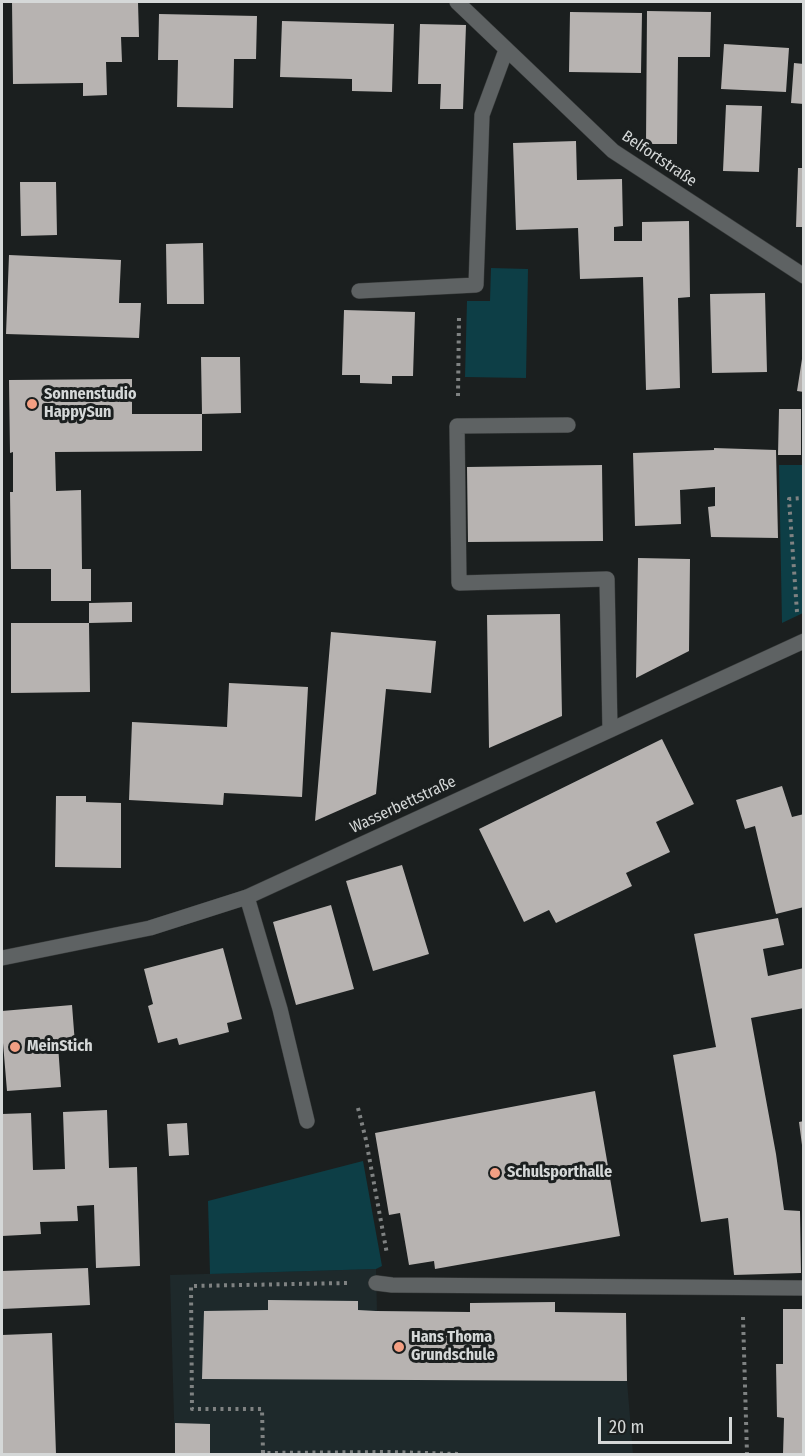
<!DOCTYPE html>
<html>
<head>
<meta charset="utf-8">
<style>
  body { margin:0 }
  #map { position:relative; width:805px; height:1456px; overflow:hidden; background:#1b1f1f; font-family:"Fira Sans Condensed",sans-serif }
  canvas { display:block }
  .frame { position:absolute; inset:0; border:3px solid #d5d8d8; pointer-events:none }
  .scale { position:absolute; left:598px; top:1417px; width:134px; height:27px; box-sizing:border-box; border:3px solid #d5d8d8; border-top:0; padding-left:8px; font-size:18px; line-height:21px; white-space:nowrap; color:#d5d8d8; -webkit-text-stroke:4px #1b1f1f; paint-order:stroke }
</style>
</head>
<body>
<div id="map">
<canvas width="805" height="1456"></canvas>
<div class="frame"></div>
<div class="scale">20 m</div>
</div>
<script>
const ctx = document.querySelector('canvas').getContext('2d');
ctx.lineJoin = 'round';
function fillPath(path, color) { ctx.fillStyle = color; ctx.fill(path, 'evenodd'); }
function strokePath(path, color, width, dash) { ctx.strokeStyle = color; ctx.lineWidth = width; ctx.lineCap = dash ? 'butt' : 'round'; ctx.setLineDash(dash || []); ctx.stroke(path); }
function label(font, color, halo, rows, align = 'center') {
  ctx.font = font + ' "Fira Sans Condensed",sans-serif'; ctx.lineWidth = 6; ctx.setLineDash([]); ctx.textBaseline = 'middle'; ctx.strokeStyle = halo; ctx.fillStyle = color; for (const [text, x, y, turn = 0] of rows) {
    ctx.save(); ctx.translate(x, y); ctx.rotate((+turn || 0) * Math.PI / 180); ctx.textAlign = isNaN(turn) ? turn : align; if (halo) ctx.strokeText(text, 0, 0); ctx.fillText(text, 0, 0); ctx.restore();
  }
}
fillPath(new Path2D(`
  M 376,1269 L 377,1311 L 470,1312 L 470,1303 L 555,1302 L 555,1312 L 627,1381 L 633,1454 L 175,1454 L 170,1275 Z`), '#1e292b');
fillPath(new Path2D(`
  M 491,268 L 528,269 L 526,378 L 465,377 L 467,301 L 490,301 Z
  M 779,465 L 804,465 L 803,613 L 782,623 Z
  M 363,1161 L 382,1266 L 376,1269 L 210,1274 L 208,1201 Z`), '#0d3e46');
fillPath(new Path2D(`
  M 12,2 L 138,2 L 139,37 L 121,37 L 122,62 L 106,62 L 107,95 L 83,96 L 83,83 L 13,84 Z
  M 647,11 L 711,12 L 710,57 L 678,57 L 677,144 L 646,144 Z
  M 570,12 L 642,13 L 641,73 L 569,72 Z
  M 159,14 L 257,16 L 256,59 L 234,59 L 233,108 L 177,107 L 178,60 L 158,60 Z
  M 282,21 L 394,24 L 392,92 L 352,91 L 352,79 L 280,77 Z
  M 420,24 L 466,25 L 463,109 L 440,109 L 441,84 L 418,84 Z
  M 724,44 L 789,48 L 786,92 L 721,89 Z
  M 794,63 L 804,64 L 804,104 L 791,103 Z
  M 726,105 L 762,106 L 759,172 L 723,171 Z
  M 576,141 L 577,180 L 622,179 L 623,226 L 614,227 L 614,241 L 642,241 L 642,222 L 689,221 L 690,297 L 678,298 L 680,388 L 646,390 L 643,277 L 580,279 L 578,228 L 516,230 L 513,143 Z
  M 798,168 L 804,168 L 804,227 L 796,227 Z
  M 20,182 L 56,182 L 57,235 L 21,236 Z
  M 203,243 L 204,304 L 167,304 L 166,244 Z
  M 9,255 L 121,260 L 119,303 L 141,303 L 139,338 L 6,334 Z
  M 765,293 L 767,372 L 712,373 L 710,294 Z
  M 344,310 L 415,312 L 413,376 L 392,376 L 392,384 L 360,383 L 360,375 L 342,375 Z
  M 201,357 L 240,357 L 241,413 L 202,414 Z
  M 802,359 L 804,359 L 804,392 L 797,391 Z
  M 132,379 L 132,414 L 202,414 L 202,451 L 55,452 L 56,491 L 81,490 L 82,569 L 91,569 L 91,601 L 51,601 L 51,569 L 11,569 L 10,492 L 13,492 L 13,452 L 10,453 L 9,380 Z
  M 779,409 L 801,409 L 801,455 L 778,455 Z
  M 714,448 L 776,450 L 778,538 L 711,537 L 708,507 L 715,506 L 715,487 L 680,490 L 681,524 L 635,526 L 633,453 L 714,450 Z
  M 602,465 L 603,541 L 468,542 L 467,467 Z
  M 638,558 L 690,559 L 689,651 L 636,678 Z
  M 132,602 L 132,622 L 89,623 L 90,692 L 11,693 L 11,623 L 89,623 L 89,603 Z
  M 560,614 L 562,716 L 489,748 L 487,615 Z
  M 331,632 L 436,641 L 431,693 L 386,689 L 376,794 L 315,821 Z
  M 229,683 L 308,687 L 302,797 L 224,793 L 223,805 L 129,800 L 132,722 L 227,727 Z
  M 662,739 L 694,804 L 656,822 L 670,852 L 626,873 L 632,886 L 556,923 L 549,910 L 524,922 L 479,829 Z
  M 782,786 L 792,817 L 804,814 L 804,907 L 776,914 L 755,826 L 745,829 L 736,800 Z
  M 56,796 L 86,796 L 86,802 L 121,803 L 121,868 L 55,867 Z
  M 402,865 L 429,954 L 373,971 L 346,881 Z
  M 331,905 L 354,989 L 296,1005 L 273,922 Z
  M 778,918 L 784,945 L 763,949 L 768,976 L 804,968 L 804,1008 L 751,1018 L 776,1154 L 784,1210 L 800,1211 L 801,1273 L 734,1275 L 728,1218 L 701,1222 L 673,1055 L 716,1047 L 694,934 Z
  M 223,948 L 242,1019 L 227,1023 L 229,1032 L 179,1045 L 177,1038 L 158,1043 L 148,1006 L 153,1004 L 144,969 Z
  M 72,1005 L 75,1044 L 58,1045 L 61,1087 L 7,1091 L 3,1043 L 2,1043 L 2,1011 Z
  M 595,1091 L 620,1236 L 435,1269 L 434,1261 L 409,1265 L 400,1213 L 389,1215 L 375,1133 Z
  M 107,1110 L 109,1168 L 137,1167 L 140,1266 L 96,1268 L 94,1205 L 77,1206 L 78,1221 L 40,1222 L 41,1234 L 2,1236 L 2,1114 L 31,1113 L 33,1170 L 65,1169 L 63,1112 Z
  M 804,1121 L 804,1145 L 802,1145 L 799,1122 Z
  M 187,1123 L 189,1155 L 169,1156 L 167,1124 Z
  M 88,1268 L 90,1305 L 2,1309 L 2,1271 Z
  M 268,1300 L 358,1301 L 358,1310 L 376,1311 L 470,1312 L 470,1303 L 555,1302 L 555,1312 L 626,1313 L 627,1381 L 202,1379 L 204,1311 L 268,1310 Z
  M 783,1309 L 804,1309 L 804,1454 L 783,1454 L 784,1418 L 777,1417 L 776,1364 L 783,1364 Z
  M 52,1333 L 56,1454 L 2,1454 L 2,1335 Z
  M 175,1423 L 210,1424 L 210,1454 L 175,1454 Z`), '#b7b3b1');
const minor = new Path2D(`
  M 457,2 L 613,151 L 804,276
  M 359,291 L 476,285 L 482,115 L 506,50
  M 568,425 L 457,426 L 459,583 L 607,579 L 610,729
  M 247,897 L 280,1009 L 307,1121
  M 2,958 L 150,928 L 247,897 L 804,641
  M 376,1283 L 392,1285 L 804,1288`);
strokePath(minor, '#383b3b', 16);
strokePath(new Path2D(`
  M 458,396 L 459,317
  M 797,612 L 789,499 L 804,498
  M 358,1108 L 366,1140 L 387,1254
  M 347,1283 L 191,1286 L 192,1409 L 262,1409 L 263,1453 L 390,1452 L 460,1454
  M 743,1317 L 747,1454`), '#7f8282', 4, [3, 4.5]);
strokePath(minor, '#5e6263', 15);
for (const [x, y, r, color] of [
  [32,404,6,"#f39f83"],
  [15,1047,6,"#f39f83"],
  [495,1173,6,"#f39f83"],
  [399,1347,6,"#f39f83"]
]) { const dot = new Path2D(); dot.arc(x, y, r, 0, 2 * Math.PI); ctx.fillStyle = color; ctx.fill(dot); strokePath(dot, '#1b1f1f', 2); }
label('16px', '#d5d8d8', '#1b1f1f', [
  ["Belfortstraße",659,159,34],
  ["Wasserbettstraße",403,805,-25]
]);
label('bold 16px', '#d5d8d8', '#1b1f1f', [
  ["Sonnenstudio",44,395],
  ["HappySun",44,413],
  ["MeinStich",27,1047],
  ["Schulsporthalle",507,1173],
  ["Hans Thoma",411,1338],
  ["Grundschule",411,1356]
], 'left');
</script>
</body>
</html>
